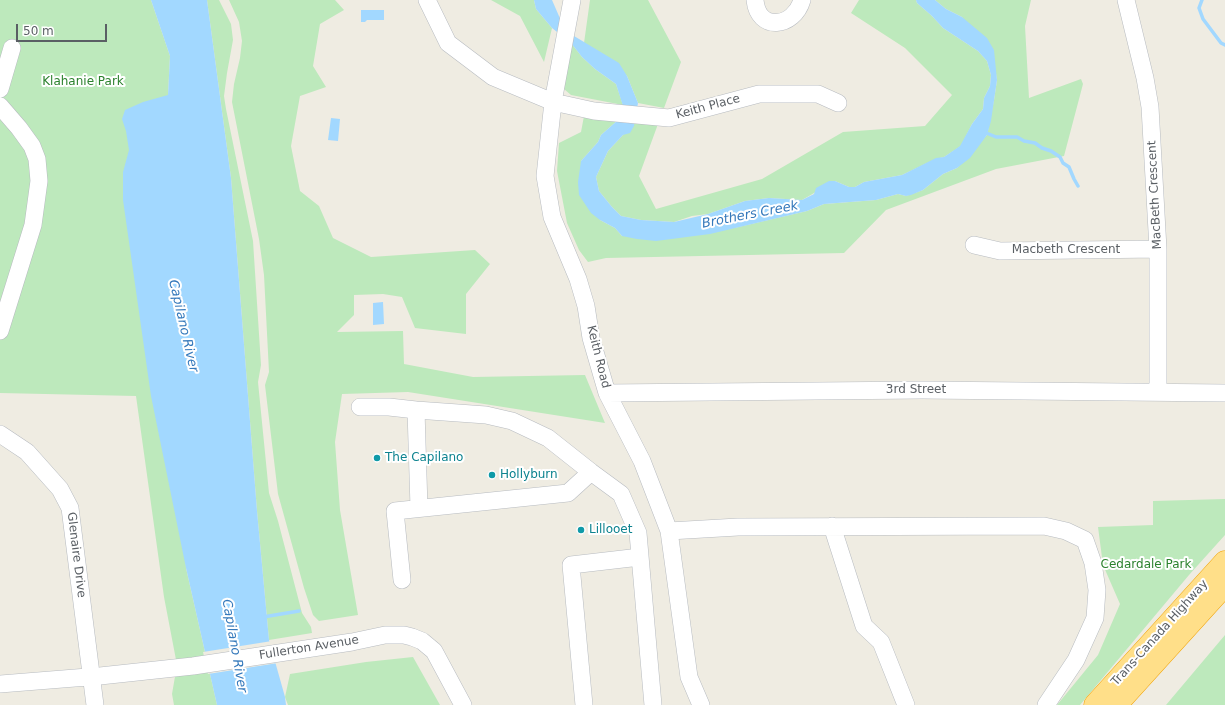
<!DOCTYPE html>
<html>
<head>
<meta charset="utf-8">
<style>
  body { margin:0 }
  #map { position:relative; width:1225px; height:705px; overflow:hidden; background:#efece2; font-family:"DejaVu Sans",sans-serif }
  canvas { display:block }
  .scale { position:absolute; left:16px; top:24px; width:91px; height:18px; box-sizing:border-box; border:2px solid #5a5f64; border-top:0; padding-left:5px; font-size:12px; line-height:14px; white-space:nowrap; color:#5a5f64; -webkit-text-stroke:3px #fff; paint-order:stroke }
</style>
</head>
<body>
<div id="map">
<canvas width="1225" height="705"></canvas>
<div class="scale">50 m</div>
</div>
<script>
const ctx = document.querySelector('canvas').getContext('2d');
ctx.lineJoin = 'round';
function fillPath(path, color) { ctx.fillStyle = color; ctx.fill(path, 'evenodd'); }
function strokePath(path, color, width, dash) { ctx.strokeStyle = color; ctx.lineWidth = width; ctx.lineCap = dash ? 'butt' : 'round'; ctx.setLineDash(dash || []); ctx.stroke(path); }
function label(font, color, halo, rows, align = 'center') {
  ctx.font = font + ' "DejaVu Sans",sans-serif'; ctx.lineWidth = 4; ctx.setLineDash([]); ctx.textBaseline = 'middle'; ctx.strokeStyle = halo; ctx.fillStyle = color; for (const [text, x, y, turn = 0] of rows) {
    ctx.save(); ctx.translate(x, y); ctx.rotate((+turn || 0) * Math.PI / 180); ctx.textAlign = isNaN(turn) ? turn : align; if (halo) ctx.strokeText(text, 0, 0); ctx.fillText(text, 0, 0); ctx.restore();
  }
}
fillPath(new Path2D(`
  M 0,0 L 151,0 L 170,56 L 168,95 L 186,568 L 217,705 L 174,705 L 172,694 L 177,665 L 164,597 L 136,396 L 0,393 Z
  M 207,0 L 219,0 L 231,24 L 233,40 L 227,73 L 224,96 L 226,109 L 253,241 L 261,365 L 258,382 L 269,493 L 278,521 L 302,613 L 311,627 L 312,633 L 269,640 L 257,511 L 231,178 Z
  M 229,0 L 335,0 L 344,10 L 320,24 L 313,66 L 326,87 L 300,96 L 291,146 L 300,191 L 319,206 L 333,238 L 371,257 L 475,250 L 490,264 L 466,294 L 466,334 L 415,328 L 402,297 L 383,294 L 354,295 L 354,315 L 337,332 L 403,331 L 404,364 L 473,377 L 585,375 L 605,423 L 408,392 L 342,394 L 335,442 L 340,510 L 358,615 L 319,621 L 313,615 L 304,588 L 278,494 L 265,385 L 269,372 L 264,275 L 259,239 L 232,102 L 234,84 L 240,58 L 242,41 L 239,22 Z
  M 491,0 L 534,0 L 536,9 L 552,28 L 544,62 L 520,16 Z
  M 590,0 L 648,0 L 681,62 L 664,108 L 638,103 L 627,76 L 584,43 Z
  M 859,0 L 916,0 L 917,3 L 932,16 L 943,28 L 978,51 L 987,61 L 991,75 L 990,86 L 984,98 L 983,109 L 972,124 L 961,146 L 944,157 L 936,159 L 902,175 L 864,182 L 855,187 L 849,187 L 835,181 L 802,200 L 769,198 L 745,201 L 708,214 L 692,216 L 674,222 L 641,220 L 621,216 L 612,207 L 599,191 L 596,177 L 608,151 L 635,122 L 658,124 L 639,176 L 656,209 L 762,179 L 843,132 L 925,126 L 952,95 L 905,48 L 851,13 Z
  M 935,0 L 1031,0 L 1025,26 L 1029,98 L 1081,79 L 1083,84 L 1064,156 L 996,169 L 886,210 L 844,253 L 606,258 L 588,262 L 579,250 L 567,223 L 557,171 L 559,143 L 581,132 L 584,116 L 618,120 L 601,135 L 598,142 L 581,161 L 600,220 L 615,228 L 622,236 L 734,228 L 807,211 L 824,204 L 876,200 L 898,194 L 906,196 L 923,190 L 943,174 L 957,168 L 987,135 L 994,100 L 997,80 L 996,74 L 962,17 L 946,9 Z
  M 572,44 L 582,57 L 595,69 L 616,84 L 623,105 L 571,95 L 564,89 L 564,82 Z
  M 1225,499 L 1225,535 L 1189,575 L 1080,705 L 1057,705 L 1098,655 L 1120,604 L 1103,565 L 1098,527 L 1153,525 L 1153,501 Z
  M 1225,635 L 1225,705 L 1166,705 Z
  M 413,657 L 440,705 L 288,705 L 285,697 L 290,674 L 366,662 Z`), '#bde9bc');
fillPath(new Path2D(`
  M 151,0 L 207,0 L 231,178 L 257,511 L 269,640 L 285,697 L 286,705 L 217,705 L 186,568 L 151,396 L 123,200 L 123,172 L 129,150 L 126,131 L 122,119 L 125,110 L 143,102 L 168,95 L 170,56 Z
  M 534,0 L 552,0 L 562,23 L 574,36 L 619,63 L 627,76 L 638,103 L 634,126 L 630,133 L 623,135 L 608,151 L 596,177 L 599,191 L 612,207 L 621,216 L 641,220 L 674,222 L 708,214 L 745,201 L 769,198 L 802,200 L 814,194 L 816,188 L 829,181 L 835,181 L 849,187 L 855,187 L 864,182 L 902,175 L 936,158 L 944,157 L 960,146 L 972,124 L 983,109 L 984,98 L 990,86 L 991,75 L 987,61 L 978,51 L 943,28 L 932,16 L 917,3 L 916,0 L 935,0 L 946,9 L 962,17 L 987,38 L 994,50 L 997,80 L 991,121 L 987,135 L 970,158 L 957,168 L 943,174 L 923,190 L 911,195 L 906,196 L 898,194 L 876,200 L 824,204 L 807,211 L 710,234 L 656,241 L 637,239 L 622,236 L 615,228 L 600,220 L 591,213 L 579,195 L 578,182 L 581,161 L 598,142 L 601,135 L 618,120 L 623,106 L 616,84 L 595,69 L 582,57 L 571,43 L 552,28 L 536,9 Z
  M 361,10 L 384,10 L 384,20 L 367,20 L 365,22 L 361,22 Z
  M 331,118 L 340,119 L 338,141 L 328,140 Z
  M 383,302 L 384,324 L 373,325 L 373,303 Z`), '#a2d8ff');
fillPath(new Path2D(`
  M 272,641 L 278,663 L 208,674 L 203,652 Z`), '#efece2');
strokePath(new Path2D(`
  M 1202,0 L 1199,8 L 1203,19 L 1221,43 L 1225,45
  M 984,132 L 996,137 L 1017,137 L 1024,141 L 1035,143 L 1042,148 L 1051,151 L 1060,157 L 1063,163 L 1069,167 L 1074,179 L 1078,186
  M 263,617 L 299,611`), '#a2d8ff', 3.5);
const minor = new Path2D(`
  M 427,0 L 448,43 L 493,77 L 553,102 L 594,111 L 669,118 L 759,94 L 818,94 L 838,103
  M 572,0 L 553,102 L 545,176 L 552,217 L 578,279 L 586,306 L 591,338 L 607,393 L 642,461 L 669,531 L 689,677 L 701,705
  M 755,0 C 758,32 794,28 802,0
  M 1126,0 L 1145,78 L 1150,107 L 1158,249 L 1158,392
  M 0,89 L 12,48
  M 0,106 L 19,128 L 32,146 L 37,159 L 39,181 L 33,225 L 0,331
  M 974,245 L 1000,251 L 1158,249
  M 607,393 L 922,390 L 1225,393
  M 360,407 L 389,407 L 416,410
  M 0,434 L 27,452 L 60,489 L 70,508 L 95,705
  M 419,508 L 416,410 L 486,415 L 512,421 L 548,438 L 591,472 L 621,494 L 638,533 L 653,705
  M 832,526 L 864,626 L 881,642 L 906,705
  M 669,531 L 738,527 L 1044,526 L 1066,531 L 1085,540 L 1093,563 L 1097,590 L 1095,618 L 1076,660 L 1046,705
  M 402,580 L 395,511 L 568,493 L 591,472
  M 0,684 L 100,676 L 193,666 L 352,642 L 385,635 L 404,635 L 412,637 L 422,641 L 434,651 L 463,705
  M 584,705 L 571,565 L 640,557`);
const highway = new Path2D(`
  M 1095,705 L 1225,562
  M 1116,705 L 1225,585`);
strokePath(minor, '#b7bbc0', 18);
strokePath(highway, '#f1a100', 23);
strokePath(minor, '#fff', 17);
strokePath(highway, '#ffdf89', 22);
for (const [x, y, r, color] of [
  [377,458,4,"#0f9aa8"],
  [492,475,4,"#0f9aa8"],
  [581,530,4,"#0f9aa8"]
]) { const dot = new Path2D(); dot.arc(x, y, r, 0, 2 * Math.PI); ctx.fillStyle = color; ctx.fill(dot); strokePath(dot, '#fff', 1.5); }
label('12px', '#2c822e', '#fff', [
  ["Klahanie Park",83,82],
  ["Cedardale Park",1146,565]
]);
label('12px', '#5a5f64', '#fff', [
  ["Keith Place",708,107,-15],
  ["MacBeth Crescent",1155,195,-93],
  ["Macbeth Crescent",1066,250],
  ["Keith Road",598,357,76],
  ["3rd Street",916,390],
  ["Glenaire Drive",76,555,83],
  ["Trans-Canada Highway",1160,633,-48],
  ["Fullerton Avenue",309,648,-9]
]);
label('12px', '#0d838f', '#fff', [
  ["The Capilano",385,458],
  ["Hollyburn",500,475],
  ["Lillooet",589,530]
], 'left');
label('italic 13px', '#3579bb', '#fff', [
  ["Brothers Creek",750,215,-11],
  ["Capilano River",183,326,77],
  ["Capilano River",234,646,80]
]);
</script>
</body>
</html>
